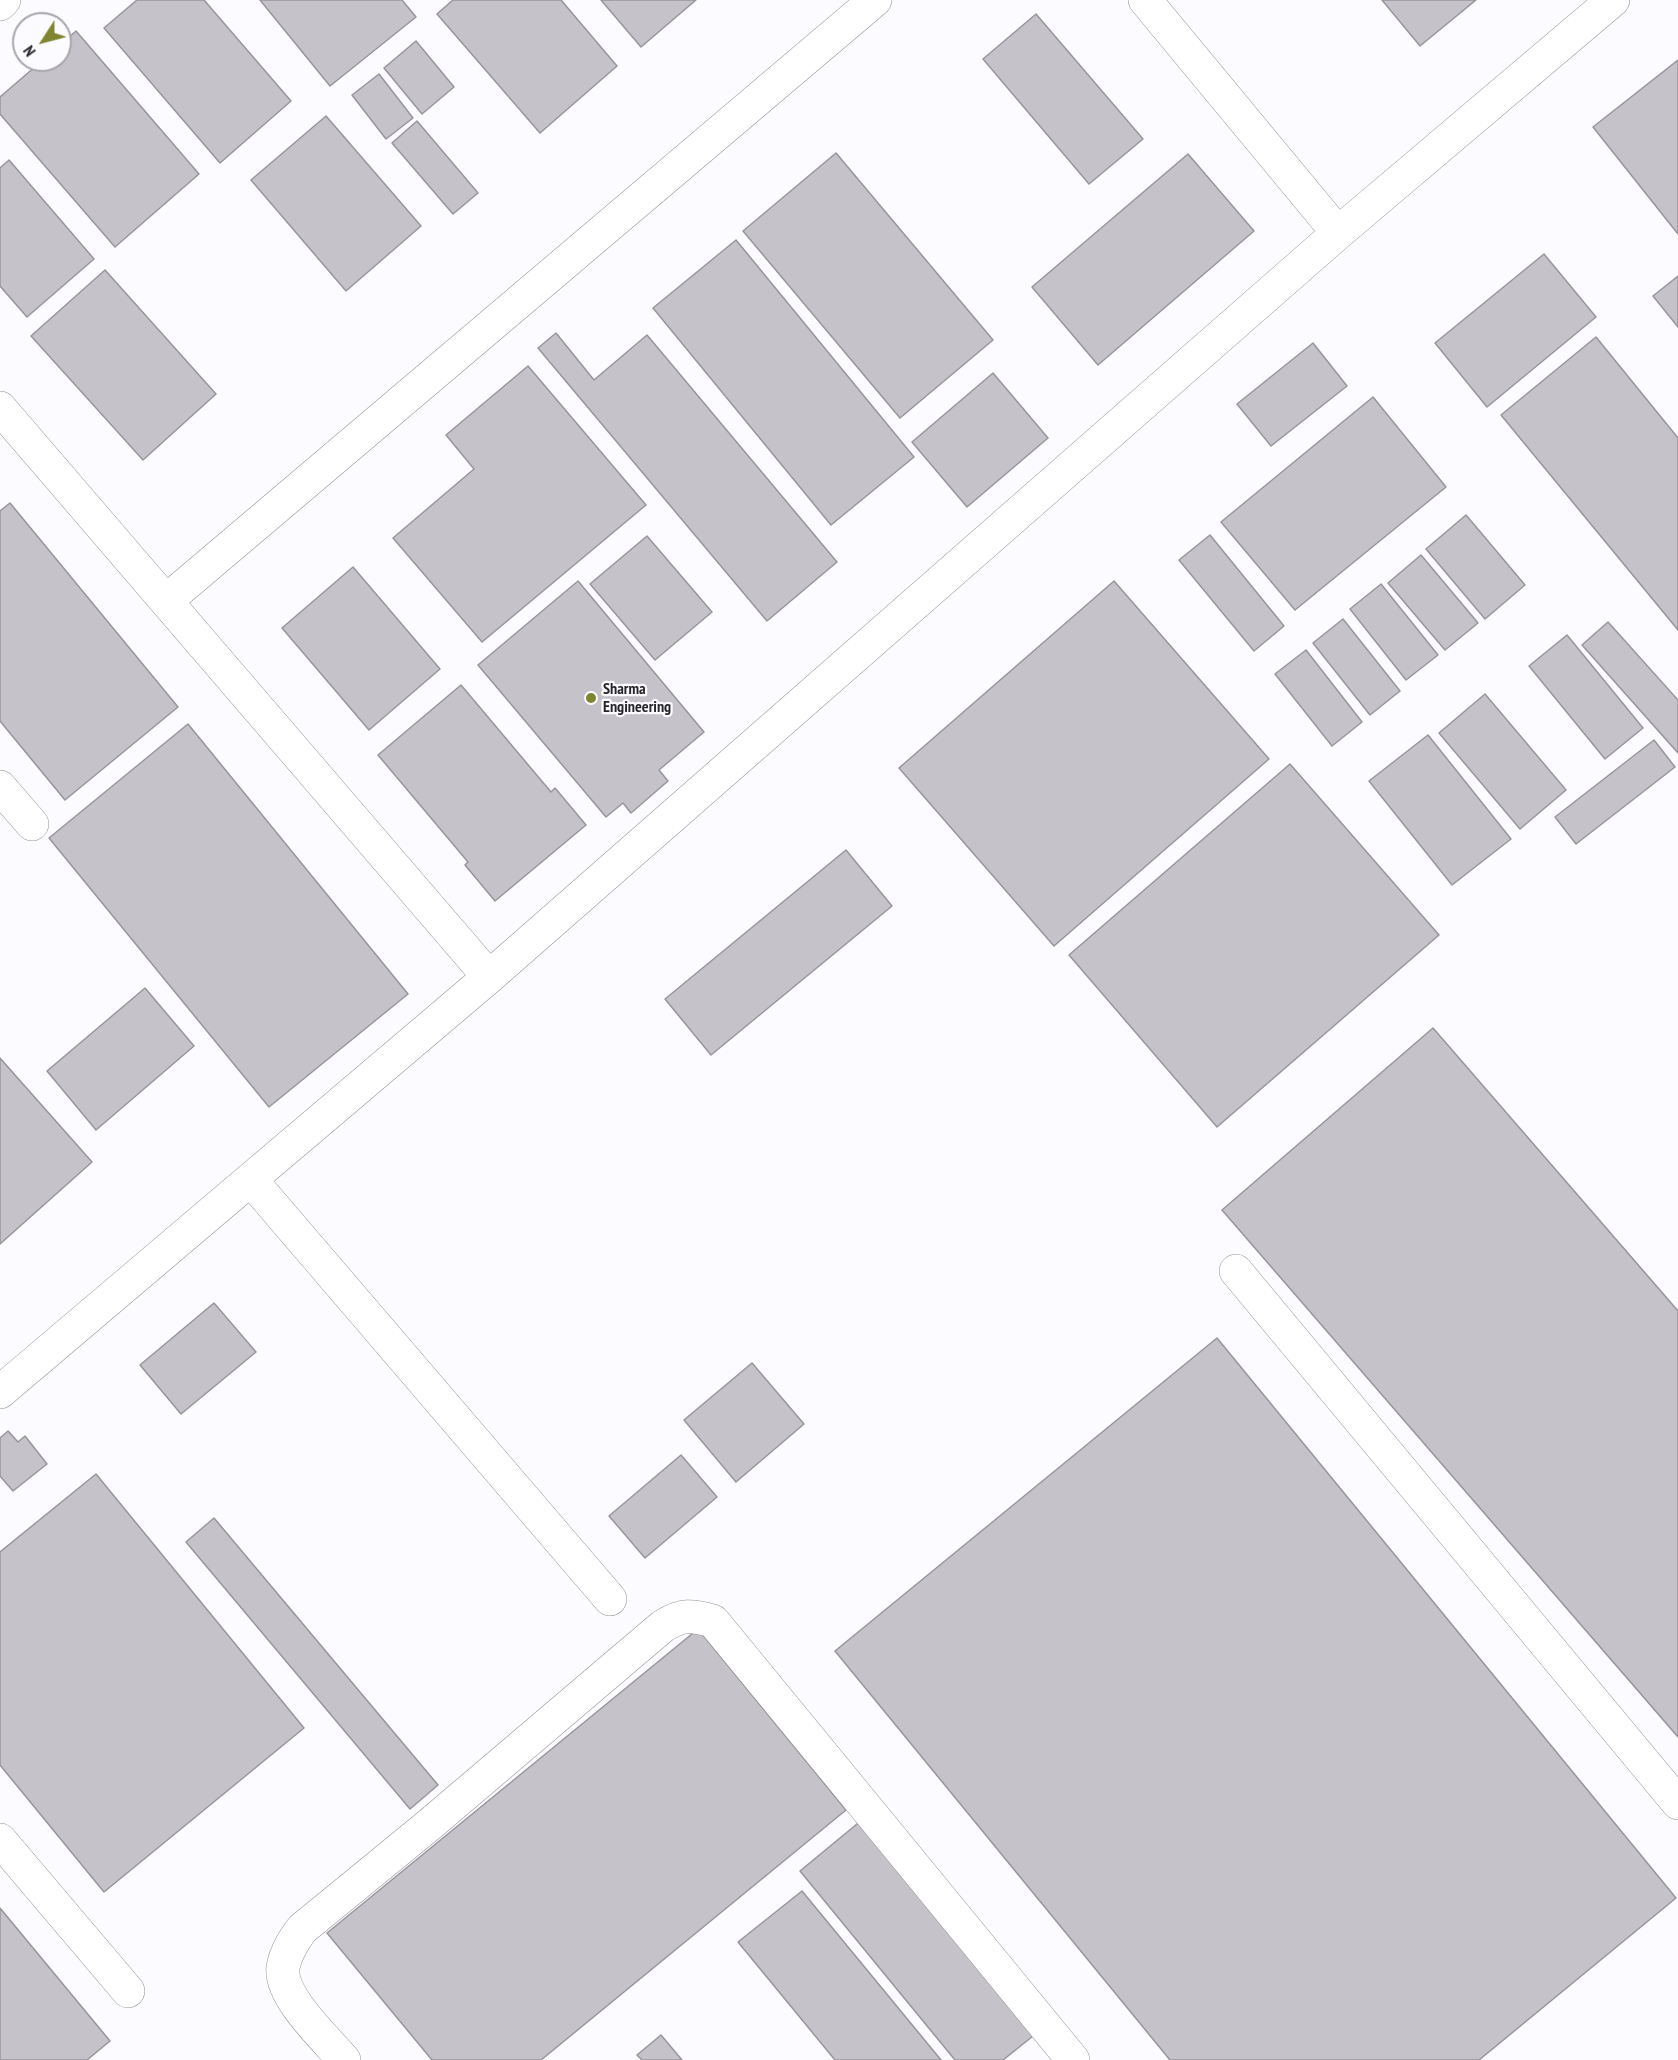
<!DOCTYPE html>
<html>
<head>
<meta charset="utf-8">
<style>
  body { margin:0 }
  #map { position:relative; width:1678px; height:2060px; overflow:hidden; background:#fcfbff; font-family:"PT Sans Narrow",sans-serif }
  canvas { display:block }
  .north { position:absolute; left:12px; top:12px; width:60px; height:60px; box-sizing:border-box; background:#fcfbff; border:2px solid #a7a6a9; border-radius:50%; rotate:234deg; font-size:16px; font-weight:700; line-height:24px; text-align:center; color:#272629 }
  .north::after { content:''; display:block; margin:auto; width:21px; height:27px; background:#808530; clip-path:polygon(50% 0,100% 100%,50% 72%,0 100%) }
</style>
</head>
<body>
<div id="map">
<canvas width="1678" height="2060"></canvas>
<div class="north">N</div>
</div>
<script>
const ctx = document.querySelector('canvas').getContext('2d');
ctx.lineJoin = 'round';
function fillPath(path, color) { ctx.fillStyle = color; ctx.fill(path, 'evenodd'); }
function strokePath(path, color, width, dash) { ctx.strokeStyle = color; ctx.lineWidth = width; ctx.lineCap = dash ? 'butt' : 'round'; ctx.setLineDash(dash || []); ctx.stroke(path); }
function label(font, color, halo, rows, align = 'center') {
  ctx.font = font + ' "PT Sans Narrow",sans-serif'; ctx.lineWidth = 4.5; ctx.setLineDash([]); ctx.textBaseline = 'middle'; ctx.strokeStyle = halo; ctx.fillStyle = color; for (const [text, x, y, turn = 0] of rows) {
    ctx.save(); ctx.translate(x, y); ctx.rotate((+turn || 0) * Math.PI / 180); ctx.textAlign = isNaN(turn) ? turn : align; if (halo) ctx.strokeText(text, 0, 0); ctx.fillText(text, 0, 0); ctx.restore();
  }
}
const building = new Path2D(`
  M 137,0 L 204,0 L 291,101 L 220,163 L 104,28 Z
  M 260,0 L 402,0 L 416,17 L 330,86 Z
  M 453,0 L 561,0 L 617,66 L 540,133 L 437,14 Z
  M 601,0 L 696,0 L 641,47 Z
  M 1382,0 L 1476,0 L 1420,46 Z
  M 1036,14 L 1143,139 L 1089,184 L 983,59 Z
  M 76,31 L 199,174 L 115,247 L 0,114 L 0,97 L 43,60 L 60,60 L 60,45 Z
  M 416,41 L 454,87 L 422,114 L 384,68 Z
  M 1678,60 L 1678,234 L 1593,127 Z
  M 379,74 L 413,118 L 386,139 L 352,95 Z
  M 326,116 L 421,226 L 346,291 L 251,180 Z
  M 417,121 L 478,193 L 453,214 L 392,143 Z
  M 836,153 L 993,340 L 900,418 L 743,231 Z
  M 1188,154 L 1254,231 L 1098,365 L 1032,287 Z
  M 9,160 L 94,259 L 27,317 L 0,286 L 0,168 Z
  M 736,240 L 914,457 L 831,525 L 653,308 Z
  M 1544,254 L 1596,317 L 1487,407 L 1435,343 Z
  M 105,270 L 216,394 L 143,460 L 31,336 Z
  M 1678,276 L 1678,327 L 1653,296 Z
  M 556,333 L 594,380 L 647,335 L 837,562 L 767,621 L 538,348 Z
  M 1596,337 L 1678,438 L 1678,630 L 1501,415 Z
  M 1313,343 L 1347,386 L 1271,446 L 1237,404 Z
  M 528,366 L 646,505 L 482,642 L 393,538 L 474,469 L 446,435 Z
  M 993,373 L 1048,438 L 967,507 L 912,442 Z
  M 1373,397 L 1446,487 L 1295,610 L 1221,522 Z
  M 10,503 L 178,707 L 65,800 L 0,721 L 0,511 Z
  M 1466,515 L 1525,585 L 1485,619 L 1426,549 Z
  M 1210,535 L 1284,626 L 1254,651 L 1179,560 Z
  M 647,536 L 712,612 L 655,660 L 590,584 Z
  M 1421,555 L 1478,623 L 1445,650 L 1388,583 Z
  M 353,567 L 440,669 L 369,730 L 282,628 Z
  M 578,581 L 704,732 L 659,770 L 668,781 L 631,813 L 623,803 L 606,817 L 478,665 Z
  M 1114,581 L 1269,759 L 1054,946 L 899,768 Z
  M 1381,584 L 1438,655 L 1406,680 L 1350,609 Z
  M 1343,619 L 1400,691 L 1370,715 L 1313,643 Z
  M 1608,622 L 1678,700 L 1678,753 L 1582,645 Z
  M 1567,635 L 1643,728 L 1605,759 L 1529,666 Z
  M 1306,650 L 1362,722 L 1332,746 L 1275,674 Z
  M 461,685 L 551,792 L 555,788 L 586,825 L 495,901 L 465,865 L 468,862 L 378,755 Z
  M 1485,694 L 1566,790 L 1520,829 L 1439,733 Z
  M 188,724 L 408,994 L 269,1107 L 49,838 Z
  M 1428,735 L 1511,839 L 1452,885 L 1369,781 Z
  M 1654,740 L 1675,767 L 1576,844 L 1555,817 Z
  M 1290,764 L 1439,935 L 1217,1127 L 1069,955 Z
  M 846,850 L 892,906 L 711,1055 L 665,999 Z
  M 145,988 L 194,1046 L 96,1130 L 47,1071 Z
  M 1433,1028 L 1678,1311 L 1678,1737 L 1222,1210 Z
  M 0,1058 L 92,1162 L 0,1244 Z
  M 214,1303 L 256,1352 L 181,1414 L 140,1365 Z
  M 1217,1338 L 1676,1898 L 1479,2060 L 1170,2060 L 835,1651 Z
  M 752,1363 L 804,1424 L 736,1482 L 684,1420 Z
  M 8,1431 L 18,1442 L 25,1436 L 47,1464 L 13,1491 L 0,1476 L 0,1438 Z
  M 681,1455 L 717,1497 L 645,1558 L 609,1516 Z
  M 96,1474 L 304,1728 L 104,1892 L 0,1765 L 0,1552 Z
  M 214,1518 L 438,1785 L 410,1809 L 186,1542 Z
  M 698,1629 L 846,1810 L 541,2060 L 432,2060 L 327,1933 Z
  M 863,1819 L 1038,2032 L 1003,2060 L 955,2060 L 800,1871 Z
  M 802,1891 L 941,2060 L 835,2060 L 738,1942 Z
  M 0,1908 L 110,2041 L 87,2060 L 0,2060 Z
  M 661,2035 L 682,2060 L 642,2060 L 637,2055 Z`);
fillPath(building, '#c5c3c9');
strokePath(building, '#98969c', 1.5);
const minor = new Path2D(`
  M 1145,0 L 1338,233
  M 0,4 L 4,0
  M 0,408 L 489,977
  M 166,601 L 875,0
  M 0,787 L 32,824
  M 251,1180 L 610,1599
  M 1236,1271 L 1678,1803
  M 0,1392 L 489,977 L 1338,233 L 1613,0
  M 0,1840 L 128,1991
  M 344,2060 C 326,2039 279,1996 283,1967 C 286,1952 293,1941 302,1929 L 429,1825 L 663,1626 C 682,1614 692,1615 713,1621 L 1073,2060`);
strokePath(minor, '#959399', 34);
strokePath(minor, '#fff', 33);
for (const [x, y, r, color] of [
  [591,698,6,"#808530"]
]) { const dot = new Path2D(); dot.arc(x, y, r, 0, 2 * Math.PI); ctx.fillStyle = color; ctx.fill(dot); strokePath(dot, '#fcfbff', 2); }
label('bold 16px', '#272629', '#fcfbff', [
  ["Sharma",603,689],
  ["Engineering",603,707]
], 'left');
</script>
</body>
</html>
